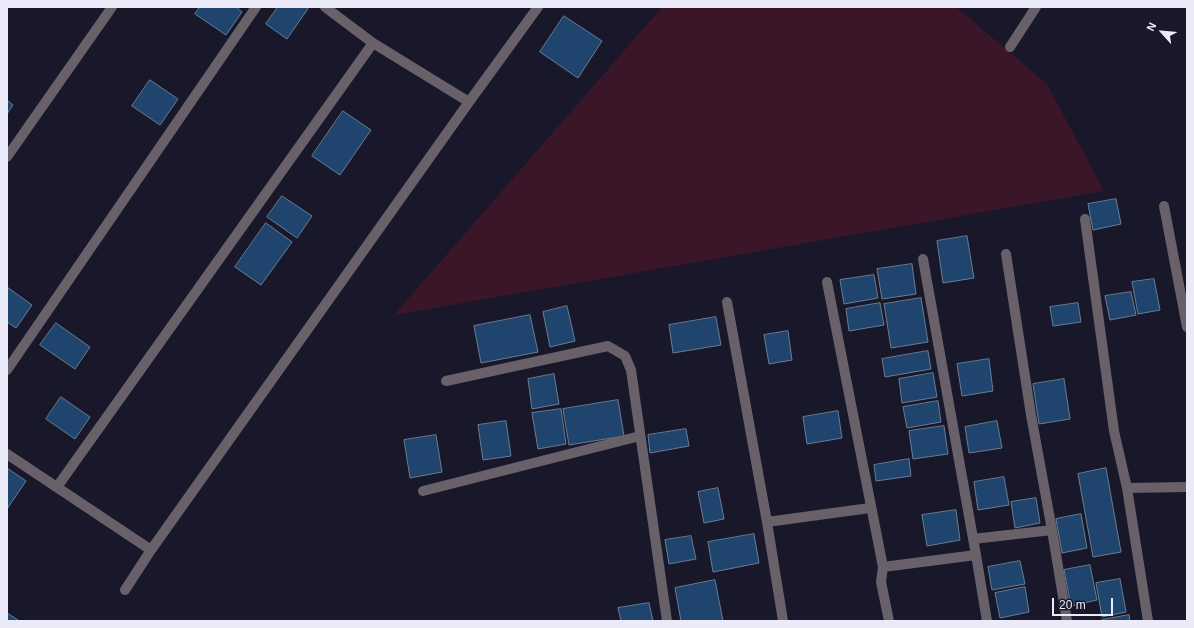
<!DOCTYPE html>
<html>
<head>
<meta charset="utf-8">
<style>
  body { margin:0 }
  #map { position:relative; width:1194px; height:628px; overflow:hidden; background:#19182b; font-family:Helvetica,sans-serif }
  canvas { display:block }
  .frame { position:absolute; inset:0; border:8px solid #eaeaf8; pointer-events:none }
  .north { position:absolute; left:1142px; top:12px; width:40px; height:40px; -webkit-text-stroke:3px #19182b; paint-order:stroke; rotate:297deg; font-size:11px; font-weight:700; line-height:16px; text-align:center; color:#eaeaf8 }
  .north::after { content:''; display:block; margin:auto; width:14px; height:18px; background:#eaeaf8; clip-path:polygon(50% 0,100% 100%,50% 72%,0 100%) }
  .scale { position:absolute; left:1052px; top:598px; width:61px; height:18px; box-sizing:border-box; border:2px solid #eaeaf8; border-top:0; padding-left:5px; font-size:12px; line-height:14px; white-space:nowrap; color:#eaeaf8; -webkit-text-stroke:3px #19182b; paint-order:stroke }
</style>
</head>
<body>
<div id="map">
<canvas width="1194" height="628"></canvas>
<div class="frame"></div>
<div class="north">N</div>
<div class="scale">20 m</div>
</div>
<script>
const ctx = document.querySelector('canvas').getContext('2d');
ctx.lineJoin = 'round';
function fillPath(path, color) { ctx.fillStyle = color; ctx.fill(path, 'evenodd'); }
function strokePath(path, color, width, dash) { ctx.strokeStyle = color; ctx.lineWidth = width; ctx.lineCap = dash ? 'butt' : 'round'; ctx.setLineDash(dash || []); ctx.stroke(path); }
fillPath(new Path2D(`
  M 662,7 L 956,7 L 1047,84 L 1104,191 L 394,315 Z`), '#3b1528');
const building = new Path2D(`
  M 200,7 L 236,7 L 242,12 L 226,35 L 195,14 Z
  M 278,7 L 309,7 L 287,39 L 266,24 Z
  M 564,16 L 602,41 L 578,78 L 540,52 Z
  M 150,80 L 178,99 L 160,125 L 132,106 Z
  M 7,100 L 13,105 L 7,114 Z
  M 343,111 L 371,130 L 340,175 L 312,156 Z
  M 282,196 L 312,216 L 297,238 L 267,217 Z
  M 1116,199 L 1121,224 L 1093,230 L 1088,204 Z
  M 266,223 L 292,242 L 261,285 L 235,267 Z
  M 967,236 L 974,278 L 943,283 L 937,241 Z
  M 912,264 L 916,294 L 882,299 L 877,269 Z
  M 874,275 L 878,298 L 844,304 L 840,280 Z
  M 1154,279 L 1160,310 L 1138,314 L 1132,282 Z
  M 7,287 L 32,305 L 16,328 L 7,322 Z
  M 1131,292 L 1136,315 L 1110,320 L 1105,296 Z
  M 921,298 L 928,342 L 891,348 L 884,304 Z
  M 880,303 L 884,325 L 849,331 L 846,309 Z
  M 1078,303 L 1081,322 L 1053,326 L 1050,307 Z
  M 567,306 L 575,341 L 550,347 L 543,312 Z
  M 530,315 L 538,352 L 481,363 L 474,326 Z
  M 716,317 L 721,345 L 673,353 L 669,325 Z
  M 56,323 L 90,347 L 75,369 L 40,345 Z
  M 788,331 L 792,360 L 769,364 L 764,335 Z
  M 928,351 L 931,369 L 885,377 L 882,359 Z
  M 989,359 L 993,391 L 962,396 L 957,364 Z
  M 933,373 L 937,397 L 902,403 L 899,379 Z
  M 554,374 L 559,404 L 532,409 L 528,379 Z
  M 1064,379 L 1070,419 L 1039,424 L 1033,384 Z
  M 61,397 L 90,417 L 75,439 L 46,419 Z
  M 618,400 L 624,436 L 569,445 L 563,409 Z
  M 938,401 L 941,422 L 907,428 L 903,407 Z
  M 561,409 L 566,444 L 538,449 L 532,413 Z
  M 838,411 L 842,438 L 807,444 L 803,417 Z
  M 506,421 L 511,456 L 483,460 L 478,425 Z
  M 997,421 L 1002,448 L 969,453 L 965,427 Z
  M 944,426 L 948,454 L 913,459 L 909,431 Z
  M 686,429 L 689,446 L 650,453 L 648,435 Z
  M 436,435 L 442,472 L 410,478 L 404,440 Z
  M 909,459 L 911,476 L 876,481 L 874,465 Z
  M 7,468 L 26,481 L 7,509 Z
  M 1106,468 L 1121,552 L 1093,557 L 1078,474 Z
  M 1004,477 L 1009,505 L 978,510 L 974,482 Z
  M 718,488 L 724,519 L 704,523 L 698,492 Z
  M 1036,498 L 1040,523 L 1015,528 L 1011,502 Z
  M 956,510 L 960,540 L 927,546 L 922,515 Z
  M 1081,514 L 1087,548 L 1062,553 L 1056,519 Z
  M 754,534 L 759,563 L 713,572 L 708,542 Z
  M 691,536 L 696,559 L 669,564 L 665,540 Z
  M 1020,561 L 1025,584 L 992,590 L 988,567 Z
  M 1090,565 L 1097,600 L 1071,606 L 1064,570 Z
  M 1120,579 L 1126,612 L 1102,617 L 1096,583 Z
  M 715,580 L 723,621 L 681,621 L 675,588 Z
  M 1025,587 L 1029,612 L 1000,618 L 995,593 Z
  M 649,603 L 653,621 L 621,621 L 618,608 Z
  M 7,613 L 18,620 L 18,621 L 7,621 Z
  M 1129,615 L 1130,621 L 1102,621 L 1102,620 Z`);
fillPath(building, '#1f456f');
strokePath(building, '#6a7c90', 1);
strokePath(new Path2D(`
  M 325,7 L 373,43 L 469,102
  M 1010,47 L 1036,7
  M 7,157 L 112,7
  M 1164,206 L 1187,327
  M 1085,219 L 1114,431 L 1127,488 L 1148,621
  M 1006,254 L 1031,415 L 1052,530 L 1067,621
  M 923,259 L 976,555 L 987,621
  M 827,282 L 883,567 L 881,582 L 889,621
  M 727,302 L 767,522 L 783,621
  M 7,370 L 256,7
  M 446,381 L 608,346 L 625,356 L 631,370 L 667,621
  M 7,454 L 151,550
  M 57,487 L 373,43
  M 1127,488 L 1187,487
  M 423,491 L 640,436
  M 767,522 L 870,508
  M 973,539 L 1052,530
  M 883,567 L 976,555
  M 125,590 L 151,550 L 469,102 L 538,7`), '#68616a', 10);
</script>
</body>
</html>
